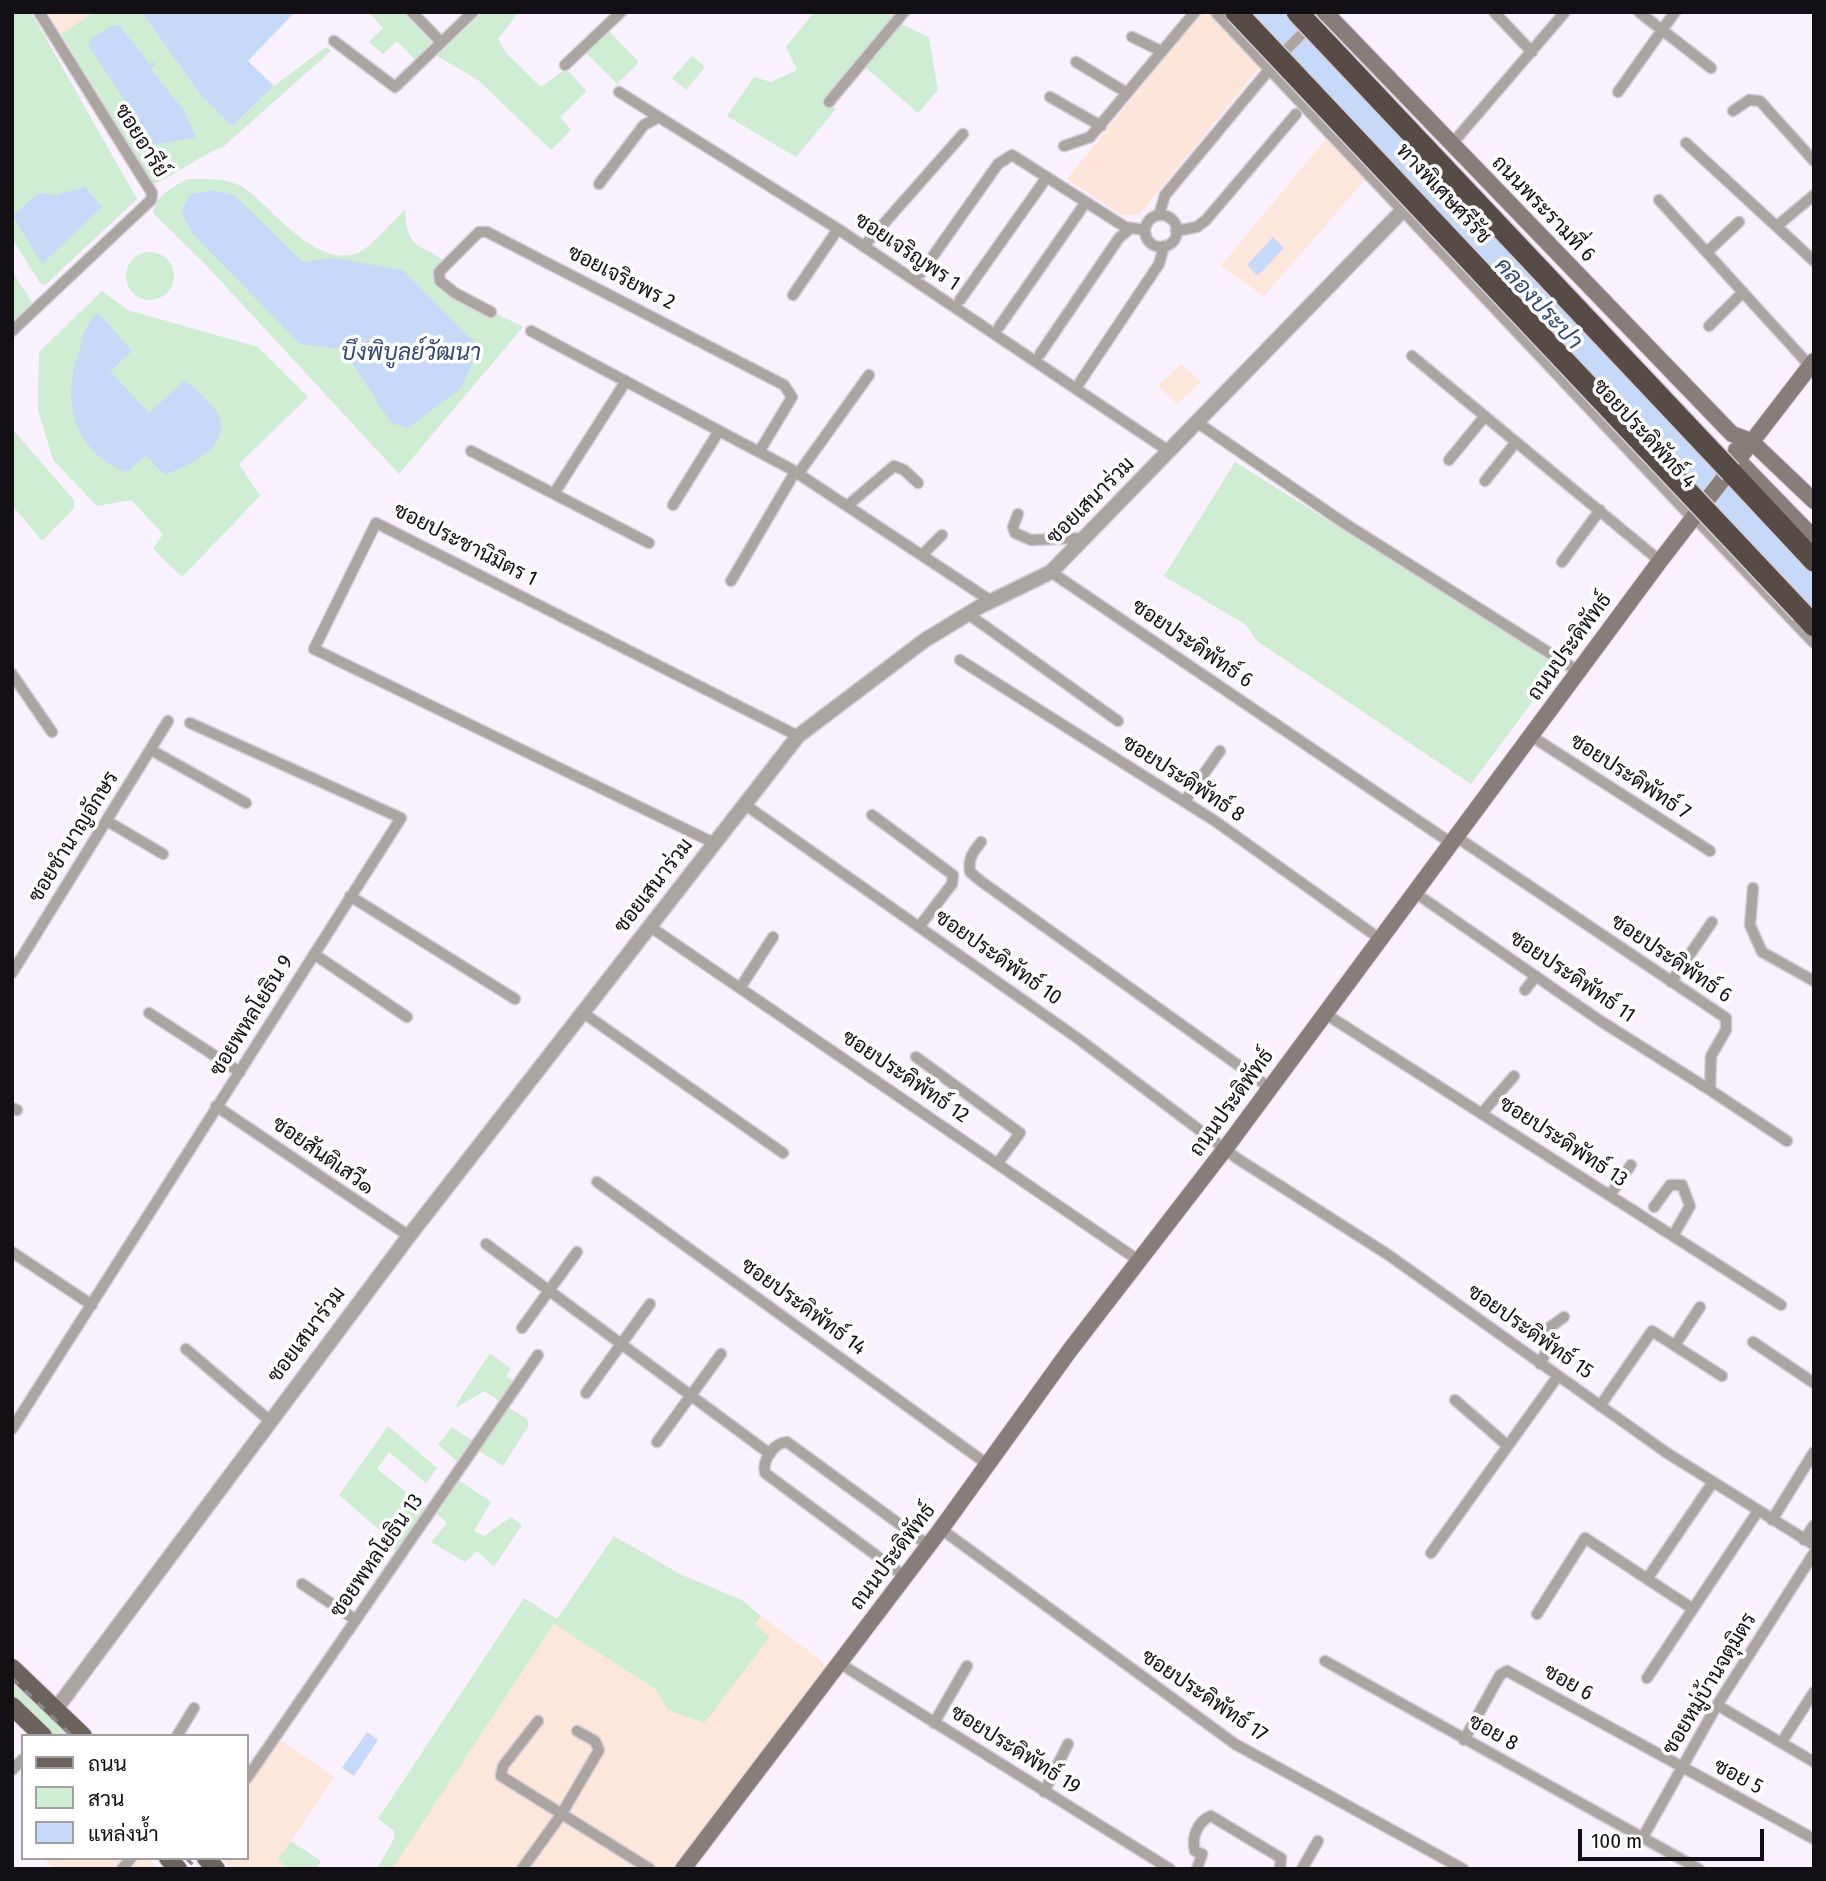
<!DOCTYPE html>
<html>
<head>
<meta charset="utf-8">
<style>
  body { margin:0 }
  #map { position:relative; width:1826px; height:1881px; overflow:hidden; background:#f9f1fe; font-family:"Fira Sans Condensed",Sarabun,sans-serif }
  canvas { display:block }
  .frame { position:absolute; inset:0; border:14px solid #131015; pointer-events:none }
  .legend { position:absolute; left:21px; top:1734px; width:228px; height:126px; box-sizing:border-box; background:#fff; border:2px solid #a19fa1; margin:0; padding:9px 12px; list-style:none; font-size:21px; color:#131015 }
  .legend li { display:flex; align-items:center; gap:14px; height:35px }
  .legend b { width:35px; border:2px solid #a19fa1 }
  .scale { position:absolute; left:1578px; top:1829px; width:186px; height:32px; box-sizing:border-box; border:4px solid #131015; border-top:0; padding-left:9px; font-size:21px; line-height:24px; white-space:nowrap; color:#131015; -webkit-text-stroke:5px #fff; paint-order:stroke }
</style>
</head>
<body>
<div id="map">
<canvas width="1826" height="1881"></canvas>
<div class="frame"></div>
<ul class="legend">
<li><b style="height:9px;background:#6d635d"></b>ถนน</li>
<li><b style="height:19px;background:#cfedd2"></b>สวน</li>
<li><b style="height:19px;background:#c7d9f9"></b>แหล่งน้ำ</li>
</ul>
<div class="scale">100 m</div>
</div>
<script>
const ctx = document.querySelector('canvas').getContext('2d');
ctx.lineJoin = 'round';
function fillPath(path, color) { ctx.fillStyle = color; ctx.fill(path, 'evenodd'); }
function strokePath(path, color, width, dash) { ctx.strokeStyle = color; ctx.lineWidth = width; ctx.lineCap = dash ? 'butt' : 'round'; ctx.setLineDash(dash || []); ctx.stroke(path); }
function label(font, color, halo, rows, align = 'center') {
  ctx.font = font + ' "Fira Sans Condensed",Sarabun,sans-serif'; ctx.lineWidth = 7; ctx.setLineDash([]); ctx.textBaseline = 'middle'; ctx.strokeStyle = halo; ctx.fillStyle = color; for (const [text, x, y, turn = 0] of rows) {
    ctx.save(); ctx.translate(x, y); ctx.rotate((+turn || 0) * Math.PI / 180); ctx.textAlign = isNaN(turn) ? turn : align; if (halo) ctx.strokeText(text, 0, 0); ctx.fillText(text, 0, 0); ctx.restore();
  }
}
fillPath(new Path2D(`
  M 47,12 L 94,12 L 61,34 Z
  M 1326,139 L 1365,180 L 1264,296 L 1221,266 Z
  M 1181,364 L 1201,382 L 1177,404 L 1158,386 Z
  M 761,1616 L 821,1660 L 826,1668 L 675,1869 L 392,1869 L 554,1624 L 655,1689 L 668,1710 L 770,1637 L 755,1624 Z
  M 271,1733 L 334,1777 L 279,1859 L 287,1869 L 232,1869 L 222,1858 L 247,1858 L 247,1768 Z
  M 42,1858 L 148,1858 L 159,1869 L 55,1869 Z`), '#fde6da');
fillPath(new Path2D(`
  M 1202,12 L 1208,12 L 1260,67 L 1139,215 L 1121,215 L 1067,179 Z`), '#fde5da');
fillPath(new Path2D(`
  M 12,12 L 31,12 L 137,199 L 45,285 L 40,283 L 12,238 Z
  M 94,12 L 142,12 L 198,92 L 232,126 L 274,86 L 326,47 L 331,51 L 223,147 C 198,156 178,174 153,184 L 61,34 Z
  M 368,12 L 403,12 L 431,42 L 416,61 L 397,41 L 383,54 L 369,42 L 383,28 Z
  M 483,12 L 519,12 L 498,39 L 506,53 L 541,87 L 566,69 L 587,91 L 560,117 L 571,130 L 551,150 L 478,80 L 437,56 Z
  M 814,12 L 898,12 L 903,25 L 929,37 L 938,90 L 918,113 L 864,66 L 832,106 L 836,109 L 796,157 L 727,116 L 754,77 L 771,82 L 797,70 L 786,47 Z
  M 609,31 L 639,62 L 617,84 L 586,53 Z
  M 692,56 L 705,67 L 686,90 L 672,78 Z
  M 188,179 C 204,179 227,178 241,186 C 269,203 315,270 358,253 C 371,247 393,221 405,210 C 406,250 421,244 448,263 L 433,281 L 523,327 L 399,474 L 206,265 L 153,213 C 154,197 174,186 188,179 Z
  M126 276a24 24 0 1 1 48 0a24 24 0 1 1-48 0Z
  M 12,271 L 33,304 L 12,325 Z
  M 102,291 L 128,310 L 258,347 L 308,397 L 239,464 L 260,496 L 182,577 L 153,549 L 163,534 L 131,500 L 97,506 L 53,460 L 38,410 L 39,352 Z
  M 14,431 L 74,500 L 74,508 L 42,541 L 12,505 Z
  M 1235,462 L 1560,665 L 1471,784 L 1257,641 L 1246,625 L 1164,576 Z
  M 490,1353 L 511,1369 L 506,1376 L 514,1381 L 501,1402 L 484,1391 L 456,1408 L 457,1403 Z
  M 508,1407 L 527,1419 L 529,1425 L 503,1466 L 479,1451 Z
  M 388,1426 L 437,1468 L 426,1483 L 389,1452 L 377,1469 L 426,1508 L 398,1552 L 381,1537 L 383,1533 L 339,1495 Z
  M 452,1427 L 473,1441 L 458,1462 L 438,1445 Z
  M 459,1480 L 491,1502 L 474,1531 L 484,1536 L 511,1517 L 522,1525 L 494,1567 L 477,1551 L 465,1562 L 431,1542 L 447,1523 L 437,1514 Z
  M 614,1536 L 682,1575 L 742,1600 L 761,1616 L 755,1624 L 770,1637 L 704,1723 L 668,1710 L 655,1689 L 554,1624 L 392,1869 L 377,1869 L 395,1837 L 393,1830 L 378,1819 L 524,1598 L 557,1619 Z
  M 12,1676 L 74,1736 L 52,1736 L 12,1696 Z
  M 291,1841 L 321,1861 L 316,1869 L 287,1869 L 278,1859 Z`), '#cfedd2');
fillPath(new Path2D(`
  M 142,12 L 295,12 L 248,61 L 274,86 L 232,126 L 198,92 Z
  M 1243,12 L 1284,12 L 1814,573 L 1814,615 Z
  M 114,25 L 120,26 L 149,64 L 158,61 L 151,69 L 185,112 L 196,138 L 154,144 L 88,45 L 93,37 Z
  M 85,187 L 102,207 L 42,264 L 13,216 L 38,193 L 55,195 Z
  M 214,190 L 234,195 L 303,262 L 334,258 L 403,270 L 480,348 L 460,389 L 408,428 L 391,423 L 343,349 L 300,344 L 192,233 L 181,212 L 190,194 Z
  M 1273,237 L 1284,248 L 1258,276 L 1247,265 Z
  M 98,312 L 132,351 L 110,371 L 149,413 L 185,380 C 195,389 209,400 216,411 C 237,445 188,465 165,475 L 146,456 L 126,472 C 75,452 61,404 78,355 C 85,335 81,330 98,312 Z
  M 367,1732 L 378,1740 L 354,1776 L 342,1768 Z`), '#c7d9f9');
const minor = new Path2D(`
  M 412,12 L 441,42
  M 1494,12 L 1532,52
  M 1639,12 L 1711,68
  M 1132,37 L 1161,51
  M 334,41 L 395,87 L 473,12
  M 1076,62 L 1127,93
  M 565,65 L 621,12
  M 619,92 L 838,229 L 1170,452
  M 1618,92 L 1675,12
  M 1050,97 L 1101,126
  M 829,102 L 904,12
  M 1733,111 L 1749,100 L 1760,101 L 1814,161
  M 1686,143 L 1814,261
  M 1451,145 L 1565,12
  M 1064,146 L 1090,137 L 1195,12
  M 599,184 L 644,125 L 659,117
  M 1659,200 L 1810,366
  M 1159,215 L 1165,195 L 1283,53 L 1324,12
  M1145 231a16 16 0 1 1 32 0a16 16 0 1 1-32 0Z
  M 1778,225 L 1814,195
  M 1176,231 L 1197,227 L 1206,220 L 1296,114
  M 864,246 L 963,134
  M 1707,252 L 1739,222
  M 921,273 L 998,164 L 1012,155 L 1125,227 L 1145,230
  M 793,295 L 838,229
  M 960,300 L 1047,177
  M 491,312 L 455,293 L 440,281 L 439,272 L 479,232 L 487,232 L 784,385 L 792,397 L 759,452
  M 1709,326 L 1743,292
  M 999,327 L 1086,202
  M 12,331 L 151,200 L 152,193 L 39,12
  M 531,331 L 791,469 L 991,601
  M 1040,354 L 1119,238 L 1130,229
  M 1412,356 L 1660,561
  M 1080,382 L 1159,264 L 1164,246
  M 1198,423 L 1344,523 L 1578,671
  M 471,451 L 649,543
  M 1449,460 L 1485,416
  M 798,474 L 869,375
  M 1485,481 L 1516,442
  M 555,492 L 626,381
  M 673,505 L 719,431
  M 847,506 L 894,466 L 904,470 L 918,483
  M 1018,514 L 1013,527 L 1015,533 L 1031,540 L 1084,538
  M 1694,517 L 1814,643
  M 922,555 L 942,535
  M 1562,562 L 1600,510
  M 1051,572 L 1451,843
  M 731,581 L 795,472
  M 968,614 L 1118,721
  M 960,660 L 1215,821 L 1380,939
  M 12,674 L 52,732
  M 1531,736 L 1710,851
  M 151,750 L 246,803
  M 1184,802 L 1220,751
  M 744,804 L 1080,1040 L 1238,1159 L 1387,1254 L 1667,1453 L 1814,1545
  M 872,815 L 953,875 L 952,884 L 919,927
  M 107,821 L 163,854
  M 1455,836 L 1726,1018 L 1726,1030 L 1711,1056 L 1710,1090 L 1787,1141
  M 981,842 C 973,852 968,858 970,872 L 982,882 L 1270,1088
  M 714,843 L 314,649 L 376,523 L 798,736
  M 1753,888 L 1750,925 L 1762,952 L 1814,981
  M 1414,892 L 1599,1020 L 1710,1090
  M 350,896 L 515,999
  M 649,926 L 1138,1260
  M 314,954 L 407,1017
  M 12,973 L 168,721
  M 1671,982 L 1712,922
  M 740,988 L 773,937
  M 1525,990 L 1536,976
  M 582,1012 L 783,1153
  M 149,1013 L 240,1072
  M 1324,1013 L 1781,1305
  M 916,1057 L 1020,1133 L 997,1164
  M 216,1106 L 409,1236
  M 12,1108 L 17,1110
  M 1482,1113 L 1514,1076
  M 597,1182 L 987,1464
  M 1610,1195 L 1631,1165
  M 1654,1207 L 1670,1185 L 1682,1185 L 1690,1206 L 1673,1236
  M 486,1244 L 770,1454
  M 12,1252 L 92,1305
  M 522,1328 L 577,1252
  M 1753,1342 L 1814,1383
  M 1675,1345 L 1700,1307
  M 186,1349 L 269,1420
  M 1540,1364 L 1548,1348 L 1550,1327 L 1564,1317
  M 586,1393 L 650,1304
  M 1455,1400 L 1508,1446
  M 1600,1406 L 1652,1331 L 1722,1376
  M 12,1429 L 401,818 L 190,723
  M 657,1442 L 721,1354
  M 1772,1520 L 1814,1452
  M 941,1529 L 1235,1744 L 1463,1869
  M 1804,1540 L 1814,1525
  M 1431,1553 L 1558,1376
  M 904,1576 L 765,1473 C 762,1460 774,1443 787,1442 L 928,1545
  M 1647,1579 L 1713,1482
  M 302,1584 L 356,1620
  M 1537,1614 L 1585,1538 L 1693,1609
  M 1325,1661 L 1699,1869
  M 839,1663 L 1170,1869
  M 1647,1678 L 1758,1511
  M 1717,1705 L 1814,1762
  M 538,1721 L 503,1766 L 501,1776 L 650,1869
  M 934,1723 L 967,1666
  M 177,1736 L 194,1708
  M 1464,1740 L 1500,1675 L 1507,1671 L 1814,1839
  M 1781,1743 L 1814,1692
  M 12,1770 L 23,1759
  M 247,1778 L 538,1355
  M 1044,1792 L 1068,1744
  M 1643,1837 L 1717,1705 L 1814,1553
  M 122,1869 L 131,1858
  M 522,1869 L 561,1815 L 599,1750 L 595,1741 L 577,1731
  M 1197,1869 L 1202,1854 L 1195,1851 C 1191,1837 1198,1821 1211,1816 L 1281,1858 L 1280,1869
  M 1302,1869 L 1318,1841`);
const tertiary = new Path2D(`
  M 1218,12 L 1694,517
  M 56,1709 L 409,1236 L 798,736 L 925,640 L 981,606 L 1051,572 L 1404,209`);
const secondary = new Path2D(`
  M 1325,12 L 1732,434 L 1751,441 L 1814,501
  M 1736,450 L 1738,460 L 1814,538
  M 683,1869 L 941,1529 L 1070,1350 L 1225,1149 L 1660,561 L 1814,361`);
const primary = new Path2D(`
  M 12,1668 L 83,1736
  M 12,1706 L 43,1736
  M 168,1858 L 178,1869
  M 206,1858 L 216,1869`);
const motorway = new Path2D(`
  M 1731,472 L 1814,561
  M 1802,613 L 1814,626`);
strokePath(minor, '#d4cdd9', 13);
strokePath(tertiary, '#d4cdd9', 17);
strokePath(secondary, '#d4cdd9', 18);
strokePath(primary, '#d4cdd9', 20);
strokePath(motorway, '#d4cdd9', 24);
strokePath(minor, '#aba5a1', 10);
strokePath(tertiary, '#aba5a1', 14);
strokePath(secondary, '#877e79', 16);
strokePath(primary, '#6d635d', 18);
strokePath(motorway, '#574c45', 21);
strokePath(new Path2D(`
  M 12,1678 L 72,1736
  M 186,1858 L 197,1869`), '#8c8790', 3.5, [9, 9]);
const motorwayBridge = new Path2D(`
  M 1236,12 L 1802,613
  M 1297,12 L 1731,472`);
strokePath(motorwayBridge, '#d4cdd9', 24, []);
strokePath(motorwayBridge, '#574c45', 21);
label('21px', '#131015', '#fff', [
  ["ซอยอารีย์",141,141,58],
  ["ทางพิเศษศรีรัช",1443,194,47],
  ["ถนนพระรามที่ 6",1543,209,46],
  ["ซอยเจริญพร 1",907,252,34],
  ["ซอยเจริยพร 2",621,278,27],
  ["ซอยประดิพัทธ์ 4",1644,434,47],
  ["ซอยเสนาร่วม",1091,501,-45],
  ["ซอยประชานิมิตร 1",465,545,27],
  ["ซอยประดิพัทธ์ 6",1192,644,34],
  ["ถนนประดิพัทธ์",1570,647,-54],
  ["ซอยประดิพัทธ์ 7",1630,777,33],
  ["ซอยประดิพัทธ์ 8",1183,779,33],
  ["ซอยชำนาญอักษร",74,837,-58],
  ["ซอยเสนาร่วม",654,886,-52],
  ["ซอยประดิพัทธ์ 10",998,958,35],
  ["ซอยประดิพัทธ์ 6",1671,959,34],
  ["ซอยประดิพัทธ์ 11",1572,977,34],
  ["ซอยพหลโยธิน 9",252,1016,-58],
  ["ซอยประดิพัทธ์ 12",905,1077,34],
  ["ถนนประดิพัทธ์",1232,1103,-54],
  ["ซอยประดิพัทธ์ 13",1563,1142,33],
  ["ซอยสันติเสวี๑",323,1156,35],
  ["ซอยประดิพัทธ์ 14",803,1307,36],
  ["ซอยประดิพัทธ์ 15",1530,1332,35],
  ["ซอยเสนาร่วม",307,1335,-53],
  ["ซอยพหลโยธิน 13",377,1556,-55],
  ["ถนนประดิพัทธ์",893,1557,-53],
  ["ซอย 6",1568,1683,29],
  ["ซอยหมู่บ้านจตุมิตร",1710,1684,-59],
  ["ซอยประดิพัทธ์ 17",1204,1696,34],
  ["ซอย 8",1493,1733,29],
  ["ซอยประดิพัทธ์ 19",1015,1750,32],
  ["ซอย 5",1738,1777,28]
]);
label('italic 23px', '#334975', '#fff', [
  ["คลองประปา",1538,304,47],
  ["บึงพิบูลย์วัฒนา",411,354]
]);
</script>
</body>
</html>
